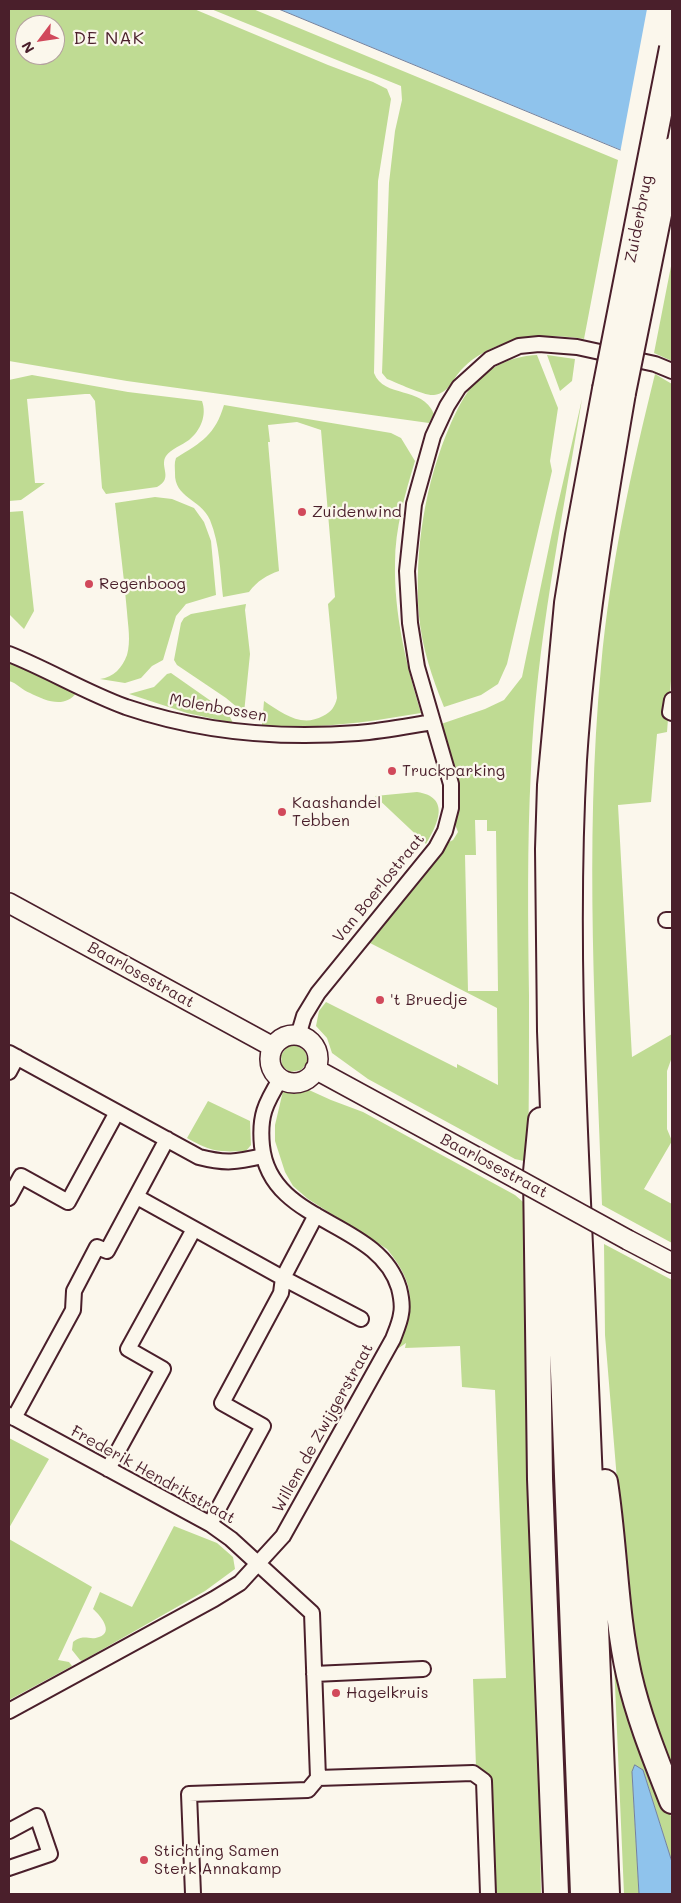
<!DOCTYPE html>
<html>
<head>
<meta charset="utf-8">
<style>
  body { margin:0 }
  #map { position:relative; width:681px; height:1903px; overflow:hidden; background:#fbf7ec; font-family:Mali,sans-serif }
  canvas { display:block }
  .frame { position:absolute; inset:0; border:10px solid #4a1f2b; pointer-events:none }
  .north { position:absolute; left:15px; top:15px; width:50px; height:50px; box-sizing:border-box; background:#fbf7ec; border:1px solid #b4a19f; border-radius:50%; rotate:239deg; font-size:14px; font-weight:700; line-height:20px; text-align:center; color:#4a1f2b }
  .north::after { content:''; display:block; margin:auto; width:18px; height:22px; background:#d1495b; clip-path:polygon(50% 0,100% 100%,50% 72%,0 100%) }
</style>
</head>
<body>
<div id="map">
<canvas width="681" height="1903"></canvas>
<div class="frame"></div>
<div class="north">N</div>
</div>
<script>
const ctx = document.querySelector('canvas').getContext('2d');
ctx.lineJoin = 'round';
function fillPath(path, color) { ctx.fillStyle = color; ctx.fill(path, 'evenodd'); }
function strokePath(path, color, width, dash) { ctx.strokeStyle = color; ctx.lineWidth = width; ctx.lineCap = dash ? 'butt' : 'round'; ctx.setLineDash(dash || []); ctx.stroke(path); }
function label(font, color, halo, rows, align = 'center') {
  ctx.font = font + ' Mali,sans-serif'; ctx.lineWidth = 4.5; ctx.setLineDash([]); ctx.textBaseline = 'middle'; ctx.strokeStyle = halo; ctx.fillStyle = color; for (const [text, x, y, turn = 0] of rows) {
    ctx.save(); ctx.translate(x, y); ctx.rotate((+turn || 0) * Math.PI / 180); ctx.textAlign = isNaN(turn) ? turn : align; if (halo) ctx.strokeText(text, 0, 0); ctx.fillText(text, 0, 0); ctx.restore();
  }
}
fillPath(new Path2D(`
  M 9,9 L 194,9 L 328,65 L 373,82 L 387,89 L 391,99 L 378,181 L 374,373 C 384,399 422,385 434,414 L 429,423 L 127,381 L 9,361 ZM 25,25 L 55,25 L 55,55 L 25,55 Z
  M 211,9 L 253,9 L 618,160 L 584,339 C 544,332 494,338 464,367 C 453,377 450,393 434,395 C 424,396 398,383 387,379 L 382,373 L 389,183 L 395,131 L 402,100 L 401,86 Z
  M 672,261 L 672,361 L 654,353 Z
  M 537,355 L 558,408 L 550,461 L 552,471 L 507,664 L 498,684 L 481,695 L 444,707 C 432,677 422,648 419,616 C 414,551 425,482 451,423 C 457,410 464,395 474,384 C 490,366 513,356 537,355 Z
  M 547,355 L 575,359 L 572,381 L 560,391 Z
  M 655,374 L 672,384 L 672,668 L 667,732 L 657,734 L 651,802 L 618,805 L 632,1057 L 672,1034 L 672,1057 L 667,1071 L 667,1129 L 672,1141 L 644,1189 L 672,1204 L 672,1243 L 602,1205 C 596,1026 584,846 601,667 C 610,568 631,471 655,374 Z
  M 32,375 L 128,392 L 202,401 C 207,415 201,430 189,440 C 182,445 171,449 166,456 C 159,467 174,478 157,487 L 106,494 L 102,488 L 95,401 L 90,394 L 85,394 L 27,399 L 35,483 L 45,483 L 21,500 L 9,501 L 9,380 Z
  M 582,399 C 562,521 536,644 531,769 C 527,845 528,921 529,996 C 529,1052 529,1107 528,1162 L 515,1159 L 368,1079 L 332,1053 L 327,1038 L 316,1026 L 319,1011 L 326,1002 L 457,1068 L 457,1064 L 498,1085 L 497,1008 L 370,943 L 449,842 L 453,840 L 458,832 L 454,822 L 457,783 L 441,724 L 485,709 L 504,700 L 522,677 L 556,513 ZM 475,820 L 487,820 L 487,831 L 496,831 L 498,991 L 468,991 L 465,855 L 476,855 Z
  M 224,405 L 391,433 L 401,438 L 415,461 C 405,494 395,529 395,563 C 394,614 406,664 421,713 C 369,722 315,730 262,725 L 264,701 C 282,713 301,728 323,716 C 331,712 335,707 337,698 L 328,604 L 335,597 L 321,430 L 297,422 L 268,425 L 270,442 L 268,442 L 279,571 C 267,575 257,581 249,592 L 223,597 C 220,572 220,544 210,520 C 201,499 174,498 175,473 C 175,468 174,463 176,458 C 202,442 215,435 224,405 Z
  M 155,497 L 172,499 L 194,508 L 204,522 L 211,541 L 216,595 L 186,604 L 176,616 L 163,660 L 152,666 L 141,678 L 125,683 L 100,679 C 114,677 122,668 127,655 C 131,641 128,626 127,612 C 124,576 119,540 115,503 Z
  M 23,511 L 34,611 L 24,629 L 9,614 L 9,512 Z
  M 246,604 L 245,610 L 250,654 L 244,713 L 226,698 L 177,665 L 174,660 L 181,623 L 184,618 L 191,614 Z
  M 9,662 L 77,692 C 65,709 46,701 30,693 C 22,690 17,683 9,681 Z
  M 171,673 L 228,713 L 233,723 L 187,713 L 129,694 L 154,687 L 167,674 Z
  M 417,792 C 451,797 438,824 426,844 L 375,796 Z
  M 296,1045 L 305,1051 L 308,1062 L 301,1070 L 290,1072 L 282,1066 L 281,1055 L 287,1047 Z
  M 309,1090 L 331,1100 L 363,1112 L 515,1195 L 529,1207 L 541,1894 L 495,1894 L 491,1791 C 489,1779 487,1773 476,1767 L 473,1679 L 506,1678 L 495,1390 L 462,1387 L 460,1346 L 405,1348 L 406,1343 L 393,1352 C 414,1308 419,1289 387,1249 L 308,1199 L 293,1186 L 285,1172 L 275,1141 L 275,1125 L 283,1091 L 295,1094 Z
  M 208,1101 L 250,1121 L 251,1145 L 246,1151 C 217,1152 212,1152 187,1138 Z
  M 604,1244 L 672,1280 L 672,1776 L 641,1681 L 628,1613 L 605,1335 Z
  M 9,1438 L 49,1459 L 9,1528 Z
  M 174,1526 L 217,1543 L 233,1557 L 235,1569 L 205,1591 L 82,1661 L 80,1660 L 72,1650 L 73,1642 C 84,1633 89,1641 99,1637 C 115,1632 99,1614 93,1609 L 100,1592 L 132,1607 Z
  M 9,1539 L 92,1587 L 58,1660 L 69,1662 L 72,1666 L 9,1700 Z
  M 615,1619 L 649,1759 L 672,1819 L 672,1862 L 643,1770 L 632,1772 L 639,1894 L 624,1894 L 614,1662 Z`), '#bfdb93');
const water = new Path2D(`
  M 279,9 L 672,9 L 631,154 Z
  M 635,1765 L 643,1770 L 672,1862 L 672,1894 L 639,1894 L 632,1772 Z`);
fillPath(water, '#8fc3ec');
strokePath(water, '#73819f', 1);
fillPath(new Path2D(`
  M 647,9 L 672,9 L 672,173 L 620,153 Z`), '#fbf7ec');
const street = new Path2D(`
  M 9,654 C 49,670 85,692 126,707 C 200,732 281,739 358,733 C 383,731 408,726 433,722
  M 672,700 L 670,712 L 672,713
  M 666,920 L 672,920
  M 298,1036 L 304,1016 L 318,993 L 436,848 L 445,831 L 451,808 L 451,784 L 417,667 L 410,623 L 407,571 L 414,504 L 433,436 L 447,406 L 459,387 L 490,359 L 519,346 L 539,344 L 577,347 L 655,364 L 672,371
  M 9,1053 L 199,1157 C 226,1164 236,1162 263,1156
  M 9,1072 L 17,1057
  M 137,1197 L 283,1278 L 361,1319
  M 9,1198 L 21,1176 L 68,1202 L 117,1112
  M 9,1415 L 210,1524 L 231,1539 L 312,1613 L 318,1778
  M 14,1418 L 73,1310 L 74,1291 L 97,1247 L 107,1251 L 167,1139
  M 108,1469 L 163,1369 L 128,1349 L 194,1229
  M 210,1524 L 263,1426 L 222,1403 L 281,1293 L 283,1278 L 316,1215
  M 314,1674 L 423,1669
  M 9,1711 L 214,1599 L 240,1583 L 283,1536 L 393,1339 C 396,1331 400,1322 401,1314 C 403,1305 401,1296 399,1288 C 378,1219 270,1225 262,1146 C 259,1116 265,1104 281,1078
  M 9,1831 L 37,1816 L 50,1854 L 9,1868
  M 193,1894 L 189,1794 L 308,1790 L 318,1778 L 473,1773 L 484,1781 L 488,1894`);
const secondary = new Path2D(`
  M 9,903 L 273,1047
  M270 1059a24 24 0 1 1 48 0a24 24 0 1 1-48 0Z
  M 315,1069 L 517,1179
  M 628,1240 L 672,1263`);
const highway = new Path2D(`
  M 541,1120 L 536,1172 L 540,1479 L 556,1894
  M 605,1482 C 615,1546 615,1612 629,1675 C 639,1719 656,1760 672,1801
  M 583,1894 L 550,1031 L 548,849 L 550,785 L 567,603 L 578,535 L 605,389
  M 607,1894 C 599,1693 591,1491 582,1289 C 574,1113 564,936 574,760 C 582,636 602,515 623,393`);
strokePath(street, '#4a1f2b', 18);
strokePath(secondary, '#4a1f2b', 22);
strokePath(highway, '#4a1f2b', 28);
strokePath(street, '#fbf7ec', 14);
strokePath(secondary, '#fbf7ec', 19);
strokePath(highway, '#fbf7ec', 24);
const secondaryBridge = new Path2D(`
  M 517,1179 L 628,1240`);
const highwayBridge = new Path2D(`
  M 605,389 L 672,48
  M 623,393 L 672,150`);
strokePath(secondaryBridge, '#4a1f2b', 22, []);
strokePath(highwayBridge, '#4a1f2b', 28, []);
strokePath(secondaryBridge, '#fbf7ec', 19);
strokePath(highwayBridge, '#fbf7ec', 24);
for (const [x, y, r, color] of [
  [302,512,5,"#d1495b"],
  [89,584,5,"#d1495b"],
  [392,771,5,"#d1495b"],
  [282,812,5,"#d1495b"],
  [380,1000,5,"#d1495b"],
  [336,1693,5,"#d1495b"],
  [144,1860,5,"#d1495b"]
]) { const dot = new Path2D(); dot.arc(x, y, r, 0, 2 * Math.PI); ctx.fillStyle = color; ctx.fill(dot); strokePath(dot, '#fbf7ec', 2); }
label('16px', '#4a1f2b', '#fbf7ec', [
  ["Zuiderbrug",639,219,-79],
  ["Molenbossen",218,708,10],
  ["Van Boerlostraat",379,888,-51],
  ["Baarlosestraat",141,975,29],
  ["Baarlosestraat",494,1166,28],
  ["Willem de Zwijgerstraat",323,1428,-61],
  ["Frederik Hendrikstraat",153,1475,29]
]);
label('16px', '#4a1f2b', '#fbf7ec', [
  ["Zuidenwind",312,512],
  ["Regenboog",99,584],
  ["Truckparking",402,771],
  ["Kaashandel",292,803],
  ["Tebben",292,821],
  ["'t Bruedje",390,1000],
  ["Hagelkruis",346,1693],
  ["Stichting Samen",154,1851],
  ["Sterk Annakamp",154,1869]
], 'left');
ctx.letterSpacing = '1px';
label('18px', '#4a1f2b', '#fbf7ec', [
  ["DE NAK",109,38]
]);
ctx.letterSpacing = '0px';
</script>
</body>
</html>
